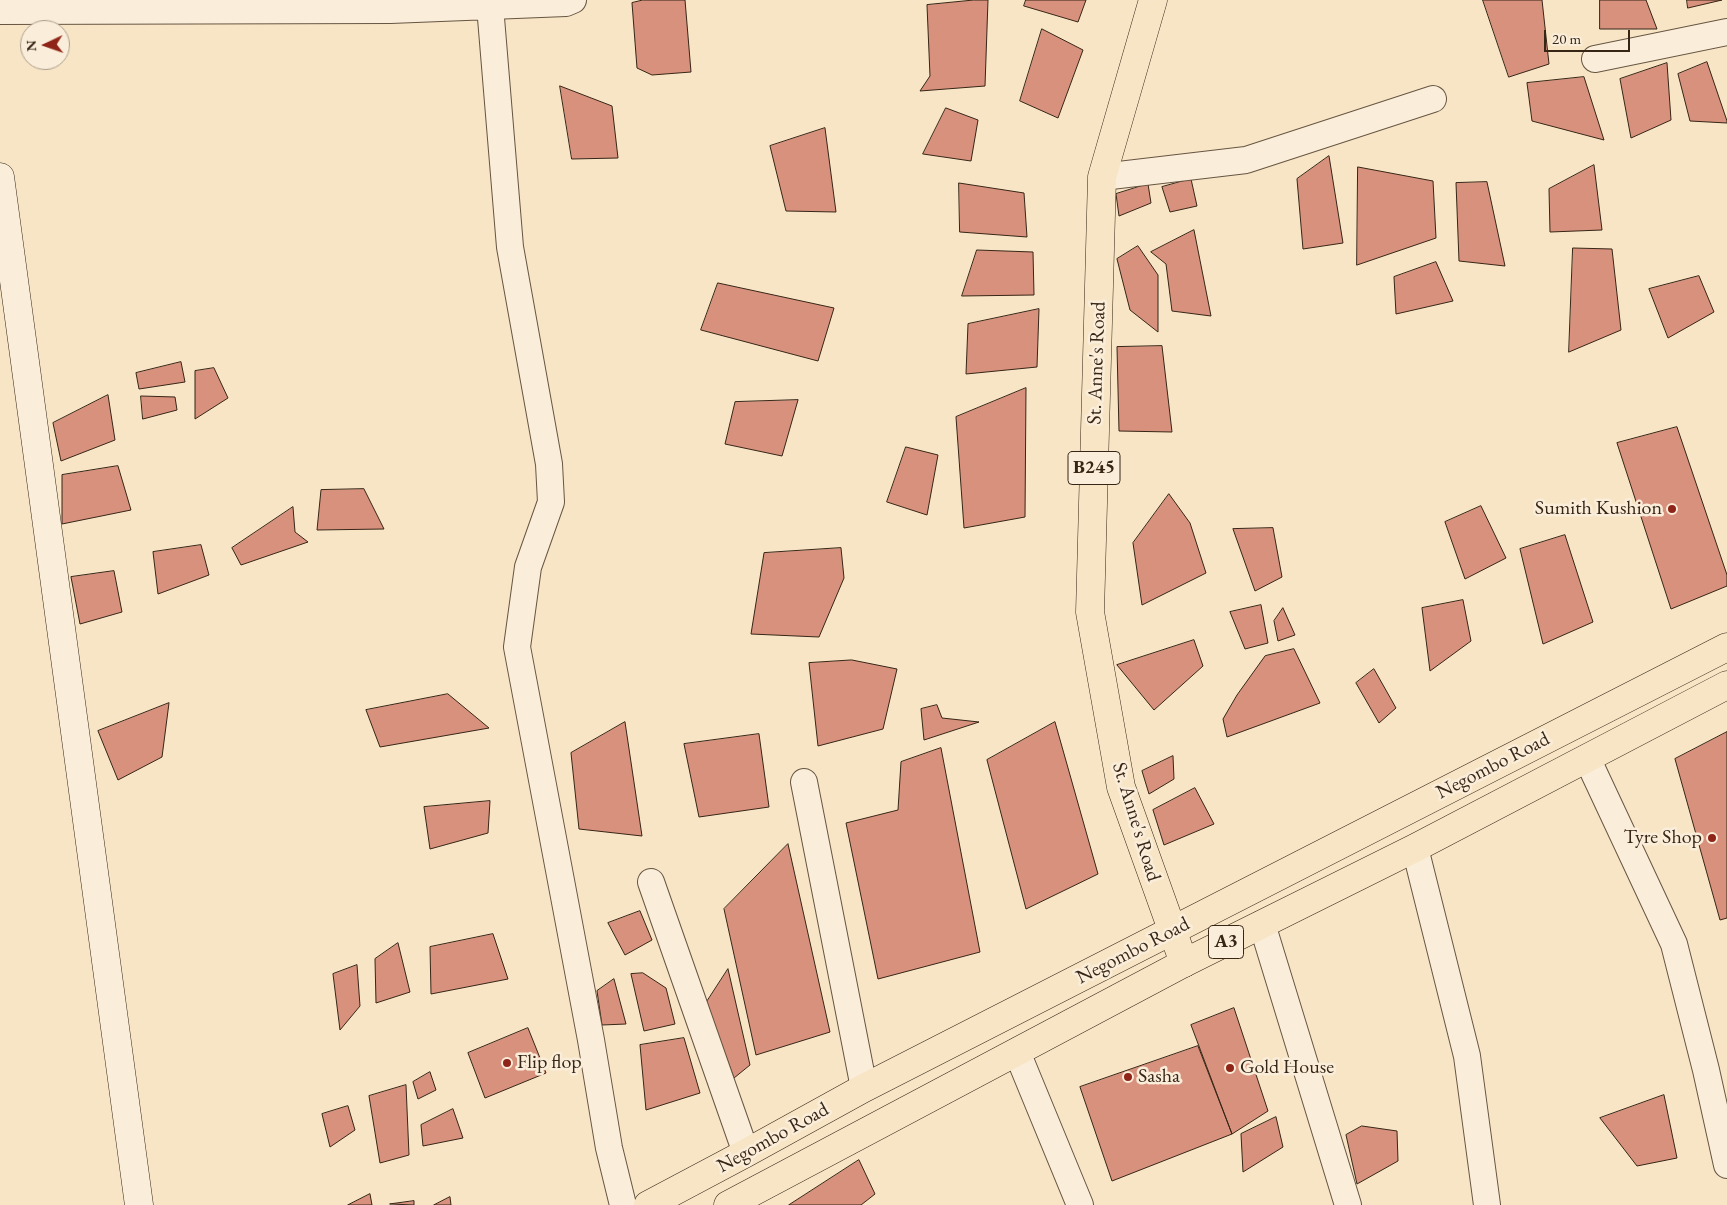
<!DOCTYPE html>
<html>
<head>
<meta charset="utf-8">
<style>
  body { margin:0 }
  #map { position:relative; width:1727px; height:1205px; overflow:hidden; background:#f7e5c6; font-family:"EB Garamond",serif }
  canvas { display:block }
  .north { position:absolute; left:20px; top:20px; width:50px; height:50px; box-sizing:border-box; background:#faeeda; border:1px solid #ac9e8c; border-radius:50%; rotate:267deg; font-size:14px; font-weight:700; line-height:20px; text-align:center; color:#372516 }
  .north::after { content:''; display:block; margin:auto; width:18px; height:22px; background:#8f2418; clip-path:polygon(50% 0,100% 100%,50% 72%,0 100%) }
  .scale { position:absolute; left:1544px; top:30px; width:86px; height:22px; box-sizing:border-box; border:2px solid #372516; border-top:0; padding-left:6px; font-size:15px; line-height:18px; white-space:nowrap; color:#372516; -webkit-text-stroke:4px #faeeda; paint-order:stroke }
</style>
</head>
<body>
<div id="map">
<canvas width="1727" height="1205"></canvas>
<div class="north">N</div>
<div class="scale">20 m</div>
</div>
<script>
const ctx = document.querySelector('canvas').getContext('2d');
ctx.lineJoin = 'round';
function fillPath(path, color) { ctx.fillStyle = color; ctx.fill(path, 'evenodd'); }
function strokePath(path, color, width, dash) { ctx.strokeStyle = color; ctx.lineWidth = width; ctx.lineCap = dash ? 'butt' : 'round'; ctx.setLineDash(dash || []); ctx.stroke(path); }
function label(font, color, halo, rows, align = 'center') {
  ctx.font = font + ' "EB Garamond",serif'; ctx.lineWidth = 5; ctx.setLineDash([]); ctx.textBaseline = 'middle'; ctx.strokeStyle = halo; ctx.fillStyle = color; for (const [text, x, y, turn = 0] of rows) {
    ctx.save(); ctx.translate(x, y); ctx.rotate((+turn || 0) * Math.PI / 180); ctx.textAlign = isNaN(turn) ? turn : align; if (halo) ctx.strokeText(text, 0, 0); ctx.fillText(text, 0, 0); ctx.restore();
  }
}
const building = new Path2D(`
  M 643,0 L 685,0 L 691,72 L 652,75 L 637,68 L 632,3 Z
  M 974,0 L 988,0 L 985,86 L 920,91 L 930,76 L 927,5 Z
  M 1026,0 L 1086,0 L 1078,22 L 1024,6 Z
  M 1483,0 L 1542,0 L 1549,64 L 1509,77 Z
  M 1600,0 L 1646,0 L 1657,29 L 1600,29 Z
  M 1687,0 L 1722,0 L 1688,8 Z
  M 1042,29 L 1083,50 L 1058,118 L 1020,101 Z
  M 1707,62 L 1727,121 L 1727,123 L 1690,121 L 1678,74 Z
  M 1667,63 L 1671,120 L 1631,138 L 1620,79 Z
  M 1584,77 L 1604,140 L 1532,121 L 1527,83 Z
  M 560,86 L 612,106 L 618,158 L 572,159 Z
  M 946,108 L 978,120 L 971,161 L 923,154 Z
  M 825,128 L 836,212 L 786,211 L 770,146 Z
  M 1329,156 L 1343,243 L 1303,249 L 1297,179 Z
  M 1594,165 L 1602,230 L 1550,232 L 1549,189 Z
  M 1358,167 L 1433,181 L 1436,238 L 1357,265 Z
  M 1191,179 L 1197,206 L 1170,212 L 1162,187 Z
  M 1487,182 L 1505,266 L 1459,261 L 1456,183 Z
  M 959,183 L 1024,193 L 1027,237 L 960,232 Z
  M 1148,184 L 1151,203 L 1119,216 L 1116,194 Z
  M 1194,230 L 1211,316 L 1172,311 L 1166,264 L 1151,252 Z
  M 1138,246 L 1158,275 L 1158,332 L 1130,310 L 1117,259 Z
  M 1573,248 L 1612,249 L 1621,330 L 1569,352 Z
  M 977,250 L 1033,252 L 1034,295 L 962,296 Z
  M 1436,262 L 1453,301 L 1396,314 L 1394,277 Z
  M 1699,276 L 1714,312 L 1668,338 L 1649,289 Z
  M 718,283 L 834,308 L 818,361 L 701,330 Z
  M 1039,309 L 1037,367 L 966,374 L 968,324 Z
  M 1162,346 L 1172,432 L 1119,431 L 1117,347 Z
  M 181,362 L 185,382 L 139,389 L 136,373 Z
  M 214,368 L 228,398 L 195,419 L 195,371 Z
  M 1026,388 L 1025,517 L 964,528 L 956,417 Z
  M 108,395 L 115,440 L 61,461 L 53,423 Z
  M 141,396 L 175,397 L 177,410 L 143,419 Z
  M 798,400 L 782,456 L 725,444 L 735,402 Z
  M 1677,427 L 1727,575 L 1727,586 L 1671,609 L 1617,443 Z
  M 906,447 L 938,455 L 927,515 L 887,502 Z
  M 118,466 L 131,510 L 62,524 L 62,475 Z
  M 364,489 L 384,529 L 317,530 L 321,490 Z
  M 1169,494 L 1190,523 L 1206,573 L 1142,605 L 1133,543 Z
  M 1481,506 L 1506,558 L 1465,579 L 1445,522 Z
  M 293,507 L 295,532 L 308,542 L 241,565 L 232,548 Z
  M 1273,528 L 1282,577 L 1255,591 L 1233,529 Z
  M 1565,535 L 1593,622 L 1543,644 L 1520,549 Z
  M 201,545 L 209,575 L 158,594 L 153,552 Z
  M 841,548 L 844,578 L 819,637 L 751,634 L 764,553 Z
  M 114,571 L 122,612 L 80,624 L 71,577 Z
  M 1463,600 L 1471,641 L 1430,671 L 1422,608 Z
  M 1261,605 L 1268,643 L 1245,649 L 1230,612 Z
  M 1283,608 L 1295,635 L 1278,641 L 1274,621 Z
  M 1194,640 L 1203,666 L 1154,710 L 1117,665 Z
  M 1294,649 L 1320,703 L 1227,737 L 1223,719 L 1237,695 L 1265,656 Z
  M 852,660 L 897,669 L 883,729 L 818,746 L 809,663 Z
  M 1374,669 L 1396,708 L 1379,723 L 1356,683 Z
  M 448,694 L 489,728 L 380,747 L 366,710 Z
  M 169,703 L 162,757 L 118,780 L 98,731 Z
  M 937,705 L 942,718 L 979,722 L 924,740 L 921,709 Z
  M 625,722 L 642,836 L 579,829 L 571,753 Z
  M 1055,722 L 1098,874 L 1026,909 L 987,760 Z
  M 1727,732 L 1727,918 L 1720,920 L 1675,759 Z
  M 759,734 L 769,807 L 699,817 L 684,744 Z
  M 941,748 L 980,952 L 878,979 L 846,823 L 898,810 L 901,762 Z
  M 1173,756 L 1174,779 L 1149,794 L 1142,771 Z
  M 1195,788 L 1214,824 L 1164,845 L 1153,810 Z
  M 490,801 L 488,833 L 430,849 L 424,807 Z
  M 788,844 L 830,1032 L 756,1055 L 724,909 Z
  M 640,911 L 652,940 L 625,955 L 608,923 Z
  M 493,934 L 508,979 L 431,994 L 430,947 Z
  M 398,943 L 410,992 L 376,1003 L 375,959 Z
  M 357,965 L 360,1006 L 340,1030 L 333,974 Z
  M 728,969 L 750,1065 L 734,1078 L 706,1003 Z
  M 643,973 L 666,988 L 675,1024 L 644,1031 L 631,974 Z
  M 614,979 L 626,1024 L 602,1025 L 597,991 Z
  M 1234,1008 L 1268,1111 L 1232,1134 L 1191,1025 Z
  M 528,1028 L 546,1073 L 485,1098 L 468,1053 Z
  M 684,1038 L 700,1093 L 646,1110 L 640,1045 Z
  M 1198,1046 L 1232,1134 L 1112,1181 L 1080,1087 Z
  M 430,1072 L 436,1090 L 418,1099 L 413,1082 Z
  M 406,1085 L 409,1155 L 380,1163 L 369,1096 Z
  M 1664,1095 L 1677,1158 L 1637,1166 L 1600,1118 Z
  M 348,1106 L 355,1130 L 330,1147 L 322,1114 Z
  M 453,1109 L 463,1138 L 423,1146 L 421,1125 Z
  M 1276,1117 L 1283,1147 L 1243,1172 L 1241,1134 Z
  M 1362,1126 L 1397,1131 L 1398,1161 L 1357,1184 L 1346,1135 Z
  M 859,1160 L 875,1194 L 861,1205 L 789,1205 Z
  M 370,1194 L 372,1205 L 348,1205 Z
  M 450,1197 L 451,1205 L 434,1205 Z
  M 414,1201 L 414,1205 L 390,1204 Z`);
fillPath(building, '#d7917d');
strokePath(building, '#372516', 1);
const street = new Path2D(`
  M 490,6 L 510,247 L 549,464 L 551,502 L 528,567 L 517,647 L 591,1040 L 609,1148 L 623,1205
  M 390,10 L 566,3 L 573,0
  M 0,11 L 390,10 L 387,0
  M 1595,59 L 1727,32
  M 1102,177 L 1246,160 L 1433,99
  M 1587,758 L 1674,944 L 1706,1070 L 1727,1165
  M 804,782 L 864,1088
  M 1415,848 L 1467,1056 L 1487,1205
  M 651,882 L 746,1153
  M 1262,924 L 1348,1205
  M 1017,1052 L 1080,1205`);
const secondary = new Path2D(`
  M 0,177 L 139,1205`);
const primary = new Path2D(`
  M 1153,0 L 1102,177 L 1090,612 L 1121,787 L 1184,963`);
const highway = new Path2D(`
  M 648,1205 L 746,1153 L 864,1088 L 1727,647
  M 728,1205 L 1184,963 L 1415,848 L 1727,685`);
strokePath(street, '#675542', 28);
strokePath(secondary, '#372516', 29);
strokePath(primary, '#372516', 29);
strokePath(highway, '#372516', 29);
strokePath(street, '#faeeda', 26);
strokePath(secondary, '#faeeda', 28);
strokePath(primary, '#f7e5c6', 28);
strokePath(highway, '#f7e5c6', 28);
for (const [x, y, r, color] of [
  [1672,509,5,"#8f2418"],
  [1712,838,5,"#8f2418"],
  [507,1063,5,"#8f2418"],
  [1230,1068,5,"#8f2418"],
  [1128,1077,5,"#8f2418"]
]) { const dot = new Path2D(); dot.arc(x, y, r, 0, 2 * Math.PI); ctx.fillStyle = color; ctx.fill(dot); strokePath(dot, '#faeeda', 2); }
for (const [x, y, w] of [
  [1094,468,52],
  [1226,942,35]
]) { const box = new Path2D(); box.roundRect(x - w / 2, y - 16.5, w, 33, 4); ctx.fillStyle = '#faeeda'; ctx.fill(box); strokePath(box, '#372516', 1); }
label('bold 19px', '#372516', null, [
  ["B245",1094,468],
  ["A3",1226,942]
]);
label('20px', '#372516', '#faeeda', [
  ["St. Anne's Road",1097,363,-88],
  ["Negombo Road",1493,766,-27],
  ["St. Anne's Road",1136,822,73],
  ["Negombo Road",1133,951,-27],
  ["Negombo Road",773,1138,-29]
]);
label('20px', '#372516', '#faeeda', [
  ["Sumith Kushion",1662,509,"right"],
  ["Tyre Shop",1702,838,"right"],
  ["Flip flop",517,1063],
  ["Gold House",1240,1068],
  ["Sasha",1138,1077]
], 'left');
</script>
</body>
</html>
